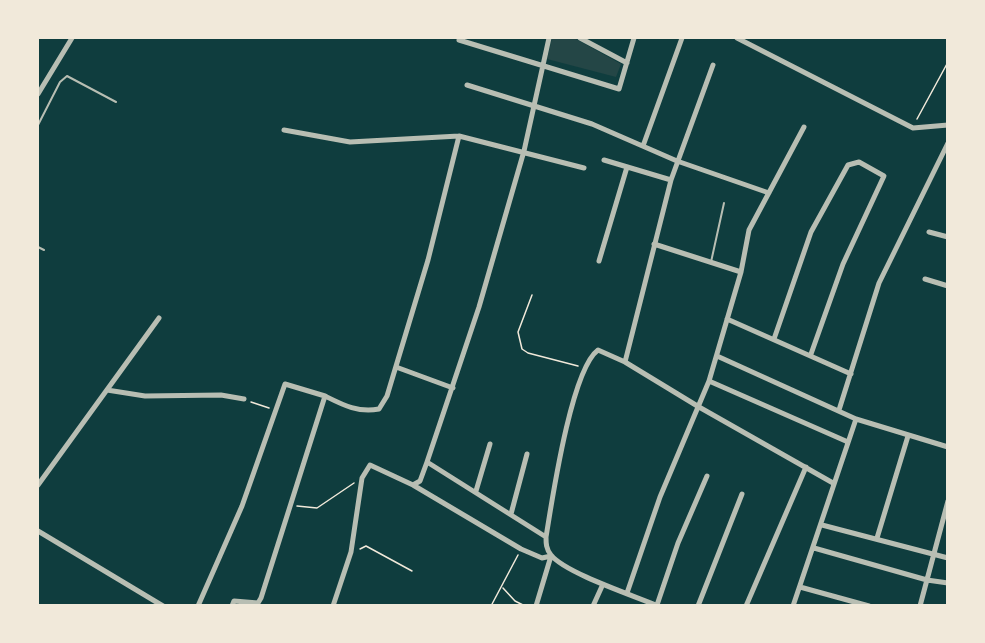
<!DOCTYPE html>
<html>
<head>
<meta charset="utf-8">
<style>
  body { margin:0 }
  #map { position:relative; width:985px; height:643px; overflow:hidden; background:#0f3d3e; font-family:Jost,sans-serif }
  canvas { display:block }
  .frame { position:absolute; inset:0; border:39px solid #f1e9da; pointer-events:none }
</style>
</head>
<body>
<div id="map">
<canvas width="985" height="643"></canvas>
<div class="frame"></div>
</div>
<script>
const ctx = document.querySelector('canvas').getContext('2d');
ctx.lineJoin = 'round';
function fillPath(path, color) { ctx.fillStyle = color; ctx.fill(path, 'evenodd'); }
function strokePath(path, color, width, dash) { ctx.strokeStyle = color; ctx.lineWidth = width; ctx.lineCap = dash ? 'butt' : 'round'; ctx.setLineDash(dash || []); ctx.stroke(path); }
fillPath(new Path2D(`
  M 552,38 L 574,38 L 621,64 L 616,77 L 547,59 Z`), '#244646');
strokePath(new Path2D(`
  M 917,119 L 948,62
  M 532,295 L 518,332 L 522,349 L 528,353 L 578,366
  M 251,402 L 269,408
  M 297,506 L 317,508 L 354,483
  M 360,549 L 366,546 L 412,571
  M 503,588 L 515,601 L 525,606
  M 491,606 L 518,555`), '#f1e9da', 1.5);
strokePath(new Path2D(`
  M 38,125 L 60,82 L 67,76 L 116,102
  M 38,247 L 44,250
  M 711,262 L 724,203`), '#b8beb3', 2);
strokePath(new Path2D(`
  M 549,38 L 524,151 L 479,307 L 427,462 L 546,537 C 546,543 546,549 551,555 C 565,573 635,596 658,606
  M 580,38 L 627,63
  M 737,38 L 913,128 L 948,125
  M 459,40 L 619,89 L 634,38
  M 467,85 L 592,124 L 677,161 L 769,193
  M 38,94 L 72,38
  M 284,130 L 350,142 L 459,136 L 584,168
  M 643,146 L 682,38
  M 604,160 L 671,180
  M 929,232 L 948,237
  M 654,244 L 741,272
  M 599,261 L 627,167
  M 925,279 L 948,286
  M 727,319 L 851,374
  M 774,339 L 811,232 L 848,165 L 859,162 L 884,176 L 843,264 L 811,354
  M 717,356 L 856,419 L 793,606
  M 625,362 L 671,180 L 713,65
  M 396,367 L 453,388
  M 709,381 L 848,442
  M 107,390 L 145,396 L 221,395 L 244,399
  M 839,410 L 879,283 L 948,143
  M 856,419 L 948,447
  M 38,485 L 159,318
  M 413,485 L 521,549 L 542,558 L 551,556
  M 476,491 L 490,444
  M 511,514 L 527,454
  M 822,525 L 948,558
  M 38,531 L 163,606
  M 546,537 C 552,501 571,370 598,350 L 625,362 L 699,407 L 833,483
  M 877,538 L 908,436
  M 814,548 L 927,580 L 948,583
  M 800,587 L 869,606
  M 627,593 L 660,497 L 709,381 L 741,272 L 749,230 L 804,127
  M 657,605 L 678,543 L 707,476
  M 198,606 L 242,506 L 285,384 L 325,396
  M 232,606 L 234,601 L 258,603 L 261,598 L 325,396 C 343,405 358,413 379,409 L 387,396 L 428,260 L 459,136
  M 333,606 L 351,552 L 362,478 L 370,465 L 413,485 L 420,481 L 427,462
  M 536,606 L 551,556
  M 593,606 L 603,584
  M 698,606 L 742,494
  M 746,606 L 806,467
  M 920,606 L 948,501`), '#b8beb3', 5);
</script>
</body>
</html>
